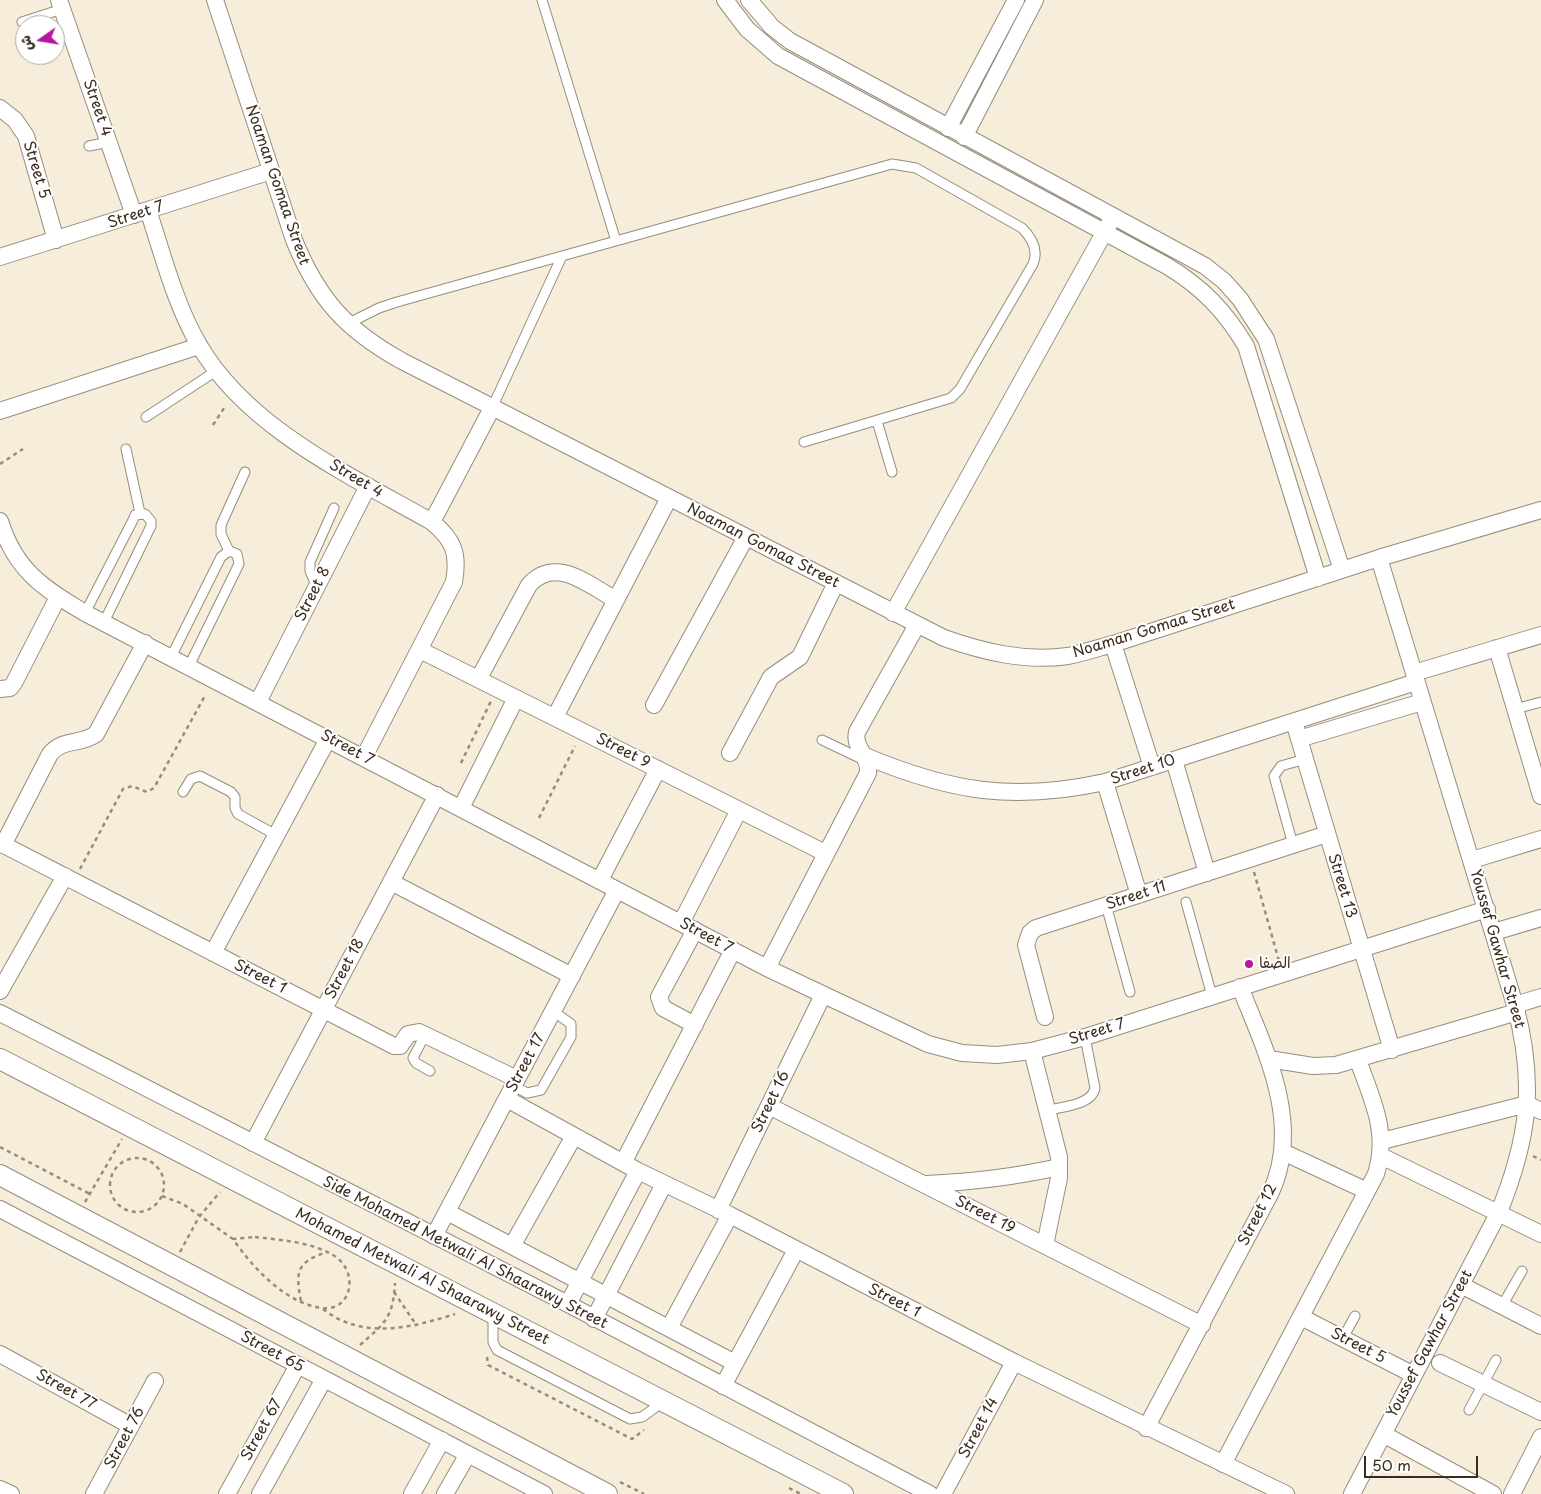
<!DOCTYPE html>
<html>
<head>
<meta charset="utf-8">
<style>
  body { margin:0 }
  #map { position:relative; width:1541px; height:1494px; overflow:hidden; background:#f6eddb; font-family:"Playpen Sans","Playpen Sans Arabic",sans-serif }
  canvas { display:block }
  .north { position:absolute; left:15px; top:15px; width:50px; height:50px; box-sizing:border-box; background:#fff; border:1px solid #b1aaa5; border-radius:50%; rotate:257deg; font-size:14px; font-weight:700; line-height:20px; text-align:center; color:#3b2a1e }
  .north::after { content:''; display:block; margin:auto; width:18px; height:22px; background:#b5179e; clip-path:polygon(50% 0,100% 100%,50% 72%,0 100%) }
  .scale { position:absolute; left:1364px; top:1456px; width:114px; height:22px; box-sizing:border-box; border:2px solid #3b2a1e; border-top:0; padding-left:6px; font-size:15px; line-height:18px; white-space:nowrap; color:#3b2a1e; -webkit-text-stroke:4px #fff; paint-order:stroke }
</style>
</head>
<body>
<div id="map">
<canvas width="1541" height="1494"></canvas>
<div class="north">ش</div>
<div class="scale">50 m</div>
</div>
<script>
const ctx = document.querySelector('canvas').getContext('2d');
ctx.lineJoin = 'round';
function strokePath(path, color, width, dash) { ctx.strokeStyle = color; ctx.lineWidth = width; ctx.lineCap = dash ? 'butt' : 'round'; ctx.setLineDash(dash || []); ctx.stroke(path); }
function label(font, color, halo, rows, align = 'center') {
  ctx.font = font + ' "Playpen Sans","Playpen Sans Arabic",sans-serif'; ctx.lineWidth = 4; ctx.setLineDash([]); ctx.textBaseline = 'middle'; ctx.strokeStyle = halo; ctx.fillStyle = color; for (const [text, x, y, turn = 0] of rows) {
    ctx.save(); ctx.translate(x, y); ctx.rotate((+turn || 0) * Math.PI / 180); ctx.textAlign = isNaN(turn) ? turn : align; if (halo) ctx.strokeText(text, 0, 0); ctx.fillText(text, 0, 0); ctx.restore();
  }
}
const service = new Path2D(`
  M 542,0 L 616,241
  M 22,22 L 62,9
  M 89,146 L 109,142
  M 347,324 L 379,308 L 397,302 L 892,164 L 916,168 L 1022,228 C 1032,238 1039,250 1033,264 L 960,389 L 951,398 L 804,442
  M 492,408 L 562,256
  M 146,417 L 216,371
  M 877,421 L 892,472
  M 126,449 L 140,513
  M 229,551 L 221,534 L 221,525 L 245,472
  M 317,587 L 310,571 L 310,562 L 334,508
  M 85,613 L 133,520 L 135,515 L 145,514 L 151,521 L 151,526 L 104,622
  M 171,657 L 221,557 L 229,551 L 237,554 L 239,564 L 189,666
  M 1515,709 L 1541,702
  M 822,740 L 864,760
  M 183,792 L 191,779 L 200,776 L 231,792 L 235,797 L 235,808 L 238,814 L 276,835
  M 1293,845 L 1274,776 L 1281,766 L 1305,759
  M 1186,902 L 1212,996
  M 1106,905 L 1130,992
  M 425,1035 L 413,1058 L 416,1063 L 430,1071
  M 514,1086 L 527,1093 L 541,1090 L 571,1037 L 571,1024 L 553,1011
  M 1048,1110 C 1062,1107 1092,1105 1095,1088 L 1085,1037
  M 1502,1306 L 1522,1271
  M 493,1313 L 493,1342 L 497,1350 L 630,1419 L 642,1417 L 663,1402
  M 1343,1338 L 1355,1316
  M 1469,1410 L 1496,1360`);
const minor = new Path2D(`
  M 59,0 L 134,215
  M 215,0 L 294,240 C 318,299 346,330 402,361 L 944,638 C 984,652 1025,662 1068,656 C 1083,653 1098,648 1113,644 L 1379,558 L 1541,510
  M 725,0 L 747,29 L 778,56 L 1167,266 C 1202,287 1225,311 1246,346 L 1318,578
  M 749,0 L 772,27 L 790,41 L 1205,266 L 1224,281 L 1240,299 L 1266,339 L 1342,570
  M 0,108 L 15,120 L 26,136 L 56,240
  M 948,128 L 1016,0
  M 964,137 L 1035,0
  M 148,210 C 163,255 175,304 199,345 C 247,428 351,476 432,522 C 454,540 459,554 454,582 L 364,757
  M 0,257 L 271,171
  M 0,411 L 199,346
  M 0,521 C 15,570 43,588 85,613 L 767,968 L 928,1044 L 962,1053 L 997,1055 L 1032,1051 L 1085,1037 L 1487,909
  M 432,522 L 492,408
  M 893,613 L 1109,224
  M 1113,644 L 1152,767
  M 1497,648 L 1541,796
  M 420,650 L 825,853
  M 1414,673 L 1541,635
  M 479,678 L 529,585 C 555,555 589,585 616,600
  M 0,689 L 10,688 L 14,683 L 58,597
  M 258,702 L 368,486
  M 654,705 L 746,537
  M 555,717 L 669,498
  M 1294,722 L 1392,1050
  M 1299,739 L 1422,702
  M 730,753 L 771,677 L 800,657 L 836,583
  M 865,756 C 951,792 1014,802 1105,782 L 1416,682
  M 1174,760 L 1207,873
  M 1105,782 L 1139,895
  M 461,808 L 516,698
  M 0,843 L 394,1046 L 400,1046 L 408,1034 L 419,1032 L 517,1079
  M 3,845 L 50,754 C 63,738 81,745 96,734 L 145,643
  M 1472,860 L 1541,839
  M 600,880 L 658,769
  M 391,882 L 572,976
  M 681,923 L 739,810
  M 1494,932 L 1541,918
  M 213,953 L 328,739
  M 767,968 L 868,773 C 870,756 853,748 857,732 L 917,625
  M 0,991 L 65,876
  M 1515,1005 L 1541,997
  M 0,1013 L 568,1304 L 930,1494
  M 1045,1017 L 1026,945 L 1030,933 L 1036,928 L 1327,834
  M 695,1025 L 663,1008 L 659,997 L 695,930
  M 1032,1051 L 1059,1157 L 1059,1178 L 1045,1245
  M 1269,1059 L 1313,1066 L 1336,1065 L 1517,1012
  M 507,1099 L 638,1171 L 730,1215 L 1014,1362 L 1286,1494
  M 769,1106 L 1202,1325
  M 1382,1141 L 1527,1104 L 1541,1111
  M 253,1143 L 437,795
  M 1283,1152 L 1367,1191
  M 1381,1156 L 1541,1234
  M 623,1163 L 733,950
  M 926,1184 C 971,1182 1015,1177 1059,1167
  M 0,1209 L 544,1494
  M 718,1210 L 823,995
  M 447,1212 L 735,1363
  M 434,1236 L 617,890
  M 512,1246 L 574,1136
  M 1461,1285 L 1541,1326
  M 568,1304 L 638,1171
  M 1301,1317 L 1414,1375
  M 594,1319 L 664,1184
  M 669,1328 L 730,1215
  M 0,1354 L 131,1426
  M 1440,1363 L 1541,1412
  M 723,1386 L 796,1250
  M 1146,1428 L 1270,1194 C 1303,1125 1266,1052 1240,987
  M 1383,1434 L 1493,1494
  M 1223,1464 L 1376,1174 C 1389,1131 1372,1100 1358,1060
  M 0,1489 L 11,1494
  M 94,1494 L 155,1381
  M 227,1494 L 298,1365
  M 260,1494 L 324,1379
  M 412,1494 L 442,1440
  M 445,1494 L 468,1454
  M 943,1494 L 1014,1362
  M 1352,1494 L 1499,1212 C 1529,1138 1536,1083 1515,1005 L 1379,558
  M 1512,1494 L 1541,1437`);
const tertiary = new Path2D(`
  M 0,1059 L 843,1494
  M 0,1175 L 607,1494`);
strokePath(service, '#988c7c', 11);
strokePath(minor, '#988c7c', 18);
strokePath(tertiary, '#988c7c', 22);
strokePath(new Path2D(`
  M 213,425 L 226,405
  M 0,464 L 23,449
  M 461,763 L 491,701
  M 539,818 L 575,746
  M 80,869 L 123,789 L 132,786 L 147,792 L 154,788 L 206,694
  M 1254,872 L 1279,961
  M 0,1147 L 90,1194
  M 1533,1156 L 1541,1160
  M110 1185a27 27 0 1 1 54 0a27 27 0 1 1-54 0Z
  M 162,1196 L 183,1204 L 233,1239
  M 85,1202 L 122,1139
  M 255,1237 C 281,1240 311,1242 333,1255 C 360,1271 352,1312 322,1308 C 285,1303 253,1268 233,1239 Z
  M 180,1252 L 199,1217 L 220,1192
  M 394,1292 L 417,1326
  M 301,1301 C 295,1271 297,1262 327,1252
  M 323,1309 C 362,1340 411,1328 455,1314
  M 360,1345 C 385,1323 393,1318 395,1283
  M 487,1357 L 488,1365 L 632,1439 L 644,1430
  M 620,1482 L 644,1494
  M 789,1488 L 801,1494`), '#988c7c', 2.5, [4, 4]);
strokePath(service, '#fff', 9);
strokePath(minor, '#fff', 16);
strokePath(tertiary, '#fff', 20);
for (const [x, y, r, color] of [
  [1249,964,5,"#b5179e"]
]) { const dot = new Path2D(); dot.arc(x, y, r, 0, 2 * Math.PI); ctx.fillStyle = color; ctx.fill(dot); strokePath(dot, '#fff', 2); }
label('15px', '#3b2a1e', '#fff', [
  ["Street 4",97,108,71],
  ["Street 5",36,170,73],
  ["Noaman Gomaa Street",277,185,71],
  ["Street 7",136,215,-18],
  ["Street 4",356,479,31],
  ["Noaman Gomaa Street",763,546,27],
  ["Street 8",313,594,-63],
  ["Noaman Gomaa Street",1154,629,-17],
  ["Street 7",347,748,28],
  ["Street 9",623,751,27],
  ["Street 10",1143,770,-18],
  ["Street 13",1342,886,73],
  ["Street 11",1136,896,-18],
  ["Street 7",706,936,28],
  ["Youssef Gawhar Street",1497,949,74],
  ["Street 18",345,969,-62],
  ["Street 1",260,977,27],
  ["Street 7",1097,1032,-17],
  ["Street 17",526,1063,-62],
  ["Street 16",771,1102,-64],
  ["Street 19",985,1215,27],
  ["Street 12",1258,1215,-63],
  ["Side Mohamed Metwali Al Shaarawy Street",465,1253,27],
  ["Mohamed Metwali Al Shaarawy Street",422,1277,27],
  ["Street 1",894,1301,27],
  ["Youssef Gawhar Street",1430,1344,-62],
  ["Street 5",1358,1346,27],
  ["Street 65",272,1352,28],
  ["Street 77",66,1390,29],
  ["Street 14",979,1428,-62],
  ["Street 67",262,1430,-61],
  ["Street 76",125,1438,-62]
]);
label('15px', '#3b2a1e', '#fff', [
  ["الصفا",1259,964]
], 'left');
</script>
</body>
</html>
